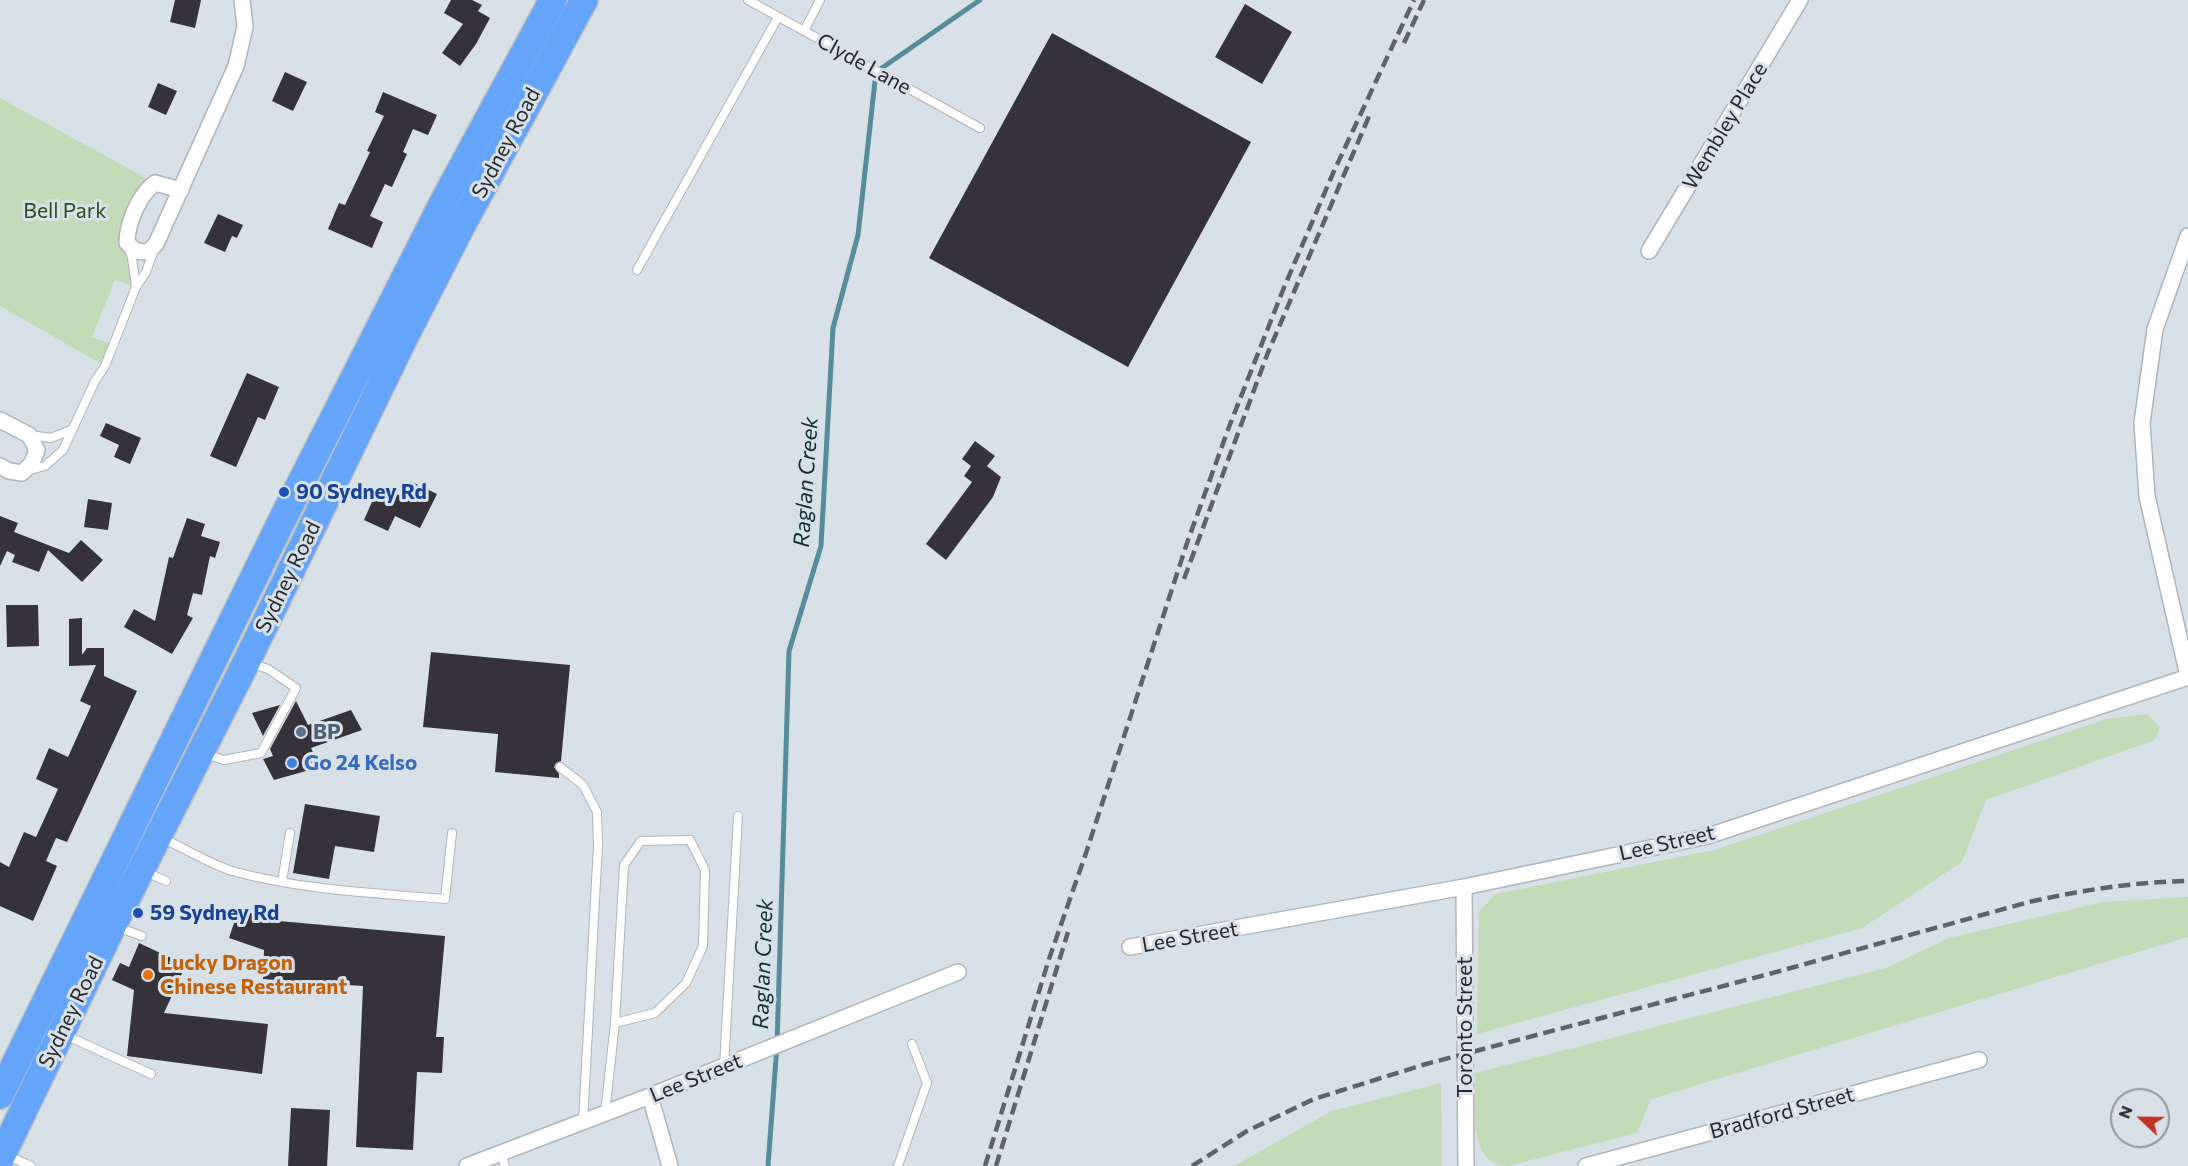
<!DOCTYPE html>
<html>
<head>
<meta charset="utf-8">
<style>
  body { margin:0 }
  #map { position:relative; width:2188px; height:1166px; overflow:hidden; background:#d8e1e8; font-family:Commissioner,sans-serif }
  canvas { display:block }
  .north { position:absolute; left:2110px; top:1088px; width:60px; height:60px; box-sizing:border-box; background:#d8e1e8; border:2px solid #91979d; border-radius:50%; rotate:292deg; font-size:16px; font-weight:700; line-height:24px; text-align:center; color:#26292c }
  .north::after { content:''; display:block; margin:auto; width:21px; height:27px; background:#c03226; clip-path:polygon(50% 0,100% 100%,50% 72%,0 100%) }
</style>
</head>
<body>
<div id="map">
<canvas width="2188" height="1166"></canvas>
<div class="north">N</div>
</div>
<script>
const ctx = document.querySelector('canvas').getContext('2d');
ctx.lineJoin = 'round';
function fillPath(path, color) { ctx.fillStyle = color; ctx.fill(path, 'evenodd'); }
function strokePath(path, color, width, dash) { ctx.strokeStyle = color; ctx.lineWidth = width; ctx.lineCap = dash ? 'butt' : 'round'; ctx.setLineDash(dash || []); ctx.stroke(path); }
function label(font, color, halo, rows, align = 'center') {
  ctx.font = font + ' Commissioner,sans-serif'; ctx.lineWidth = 6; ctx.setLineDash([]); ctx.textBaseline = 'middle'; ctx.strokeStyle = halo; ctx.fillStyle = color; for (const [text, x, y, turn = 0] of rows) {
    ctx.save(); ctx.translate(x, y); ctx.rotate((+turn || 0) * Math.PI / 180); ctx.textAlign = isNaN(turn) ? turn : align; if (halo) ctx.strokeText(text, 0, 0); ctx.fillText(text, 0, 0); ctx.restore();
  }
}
fillPath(new Path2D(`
  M 0,98 L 155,183 L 127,230 L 136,287 L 115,280 L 92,337 L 113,345 L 105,366 L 0,306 Z
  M 2147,714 L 2160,727 L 2155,740 L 1986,800 L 1962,862 L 1862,928 L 1477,1034 L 1479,912 L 1496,894 L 1714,850 L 2106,719 Z
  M 2188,897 L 2188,937 L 1651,1099 L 1637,1133 L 1508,1166 C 1466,1166 1476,1101 1475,1073 L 1886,968 L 1949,938 L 2103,902 Z
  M 1441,1083 L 1442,1166 L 1234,1166 L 1332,1111 Z`), '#c3dbb6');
strokePath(new Path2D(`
  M 768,1166 L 777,1045 L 789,651 L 821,546 L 833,328 L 858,235 L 876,72 L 980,0`), '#558d9c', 5);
fillPath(new Path2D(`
  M 175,0 L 201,0 L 195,28 L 170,22 Z
  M 451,0 L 472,0 L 482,5 L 478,11 L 490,18 L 476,44 L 460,66 L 442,53 L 463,24 L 444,13 Z
  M 1245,4 L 1292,32 L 1262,84 L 1215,57 Z
  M 1052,33 L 1251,142 L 1128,367 L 929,258 Z
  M 285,72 L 307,82 L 293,111 L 272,101 Z
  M 158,83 L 177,91 L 166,115 L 148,107 Z
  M 383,92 L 437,115 L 428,135 L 413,129 L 403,152 L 407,154 L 392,187 L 385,184 L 370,216 L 383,222 L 372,248 L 328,229 L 339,203 L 345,205 L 370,152 L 367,151 L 384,116 L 375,112 Z
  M 218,214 L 243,225 L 237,238 L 232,236 L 225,252 L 204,243 Z
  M 247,373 L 279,387 L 265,420 L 258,417 L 236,467 L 210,456 Z
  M 106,423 L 141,438 L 130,464 L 114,457 L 119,445 L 100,436 Z
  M 975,441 L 995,456 L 987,466 L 1001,477 L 993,497 L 946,560 L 926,544 L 972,482 L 964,476 L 971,466 L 962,459 Z
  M 410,481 L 437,494 L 420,528 L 395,516 L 388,531 L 364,520 L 379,486 L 403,497 Z
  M 88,499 L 112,503 L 108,530 L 84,527 Z
  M 0,516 L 18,523 L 14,532 L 69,553 L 81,540 L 103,560 L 82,582 L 48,550 L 39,572 L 12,562 L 15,555 L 7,551 L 0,566 Z
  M 187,518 L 205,524 L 201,536 L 220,542 L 215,558 L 210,556 L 202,595 L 193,593 L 187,615 L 193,618 L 172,654 L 124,627 L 134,609 L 155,621 L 169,557 L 173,558 Z
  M 6,605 L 38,605 L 39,646 L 7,647 Z
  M 82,618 L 82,655 L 87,648 L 104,648 L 104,676 L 137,691 L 67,842 L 56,838 L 46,861 L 57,866 L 33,921 L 0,906 L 0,862 L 9,867 L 24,832 L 36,837 L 58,789 L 36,779 L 49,748 L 68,757 L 91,706 L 80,701 L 96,665 L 69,666 L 69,619 Z
  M 431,652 L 570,665 L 561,761 L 556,763 L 554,767 L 559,774 L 559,778 L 495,772 L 498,734 L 423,727 Z
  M 296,701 L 308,725 L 351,710 L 362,730 L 311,748 L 320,767 L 274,780 L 263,759 L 273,756 L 270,749 Z
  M 280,705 L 263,736 L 252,713 Z
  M 305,804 L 380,816 L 374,852 L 335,846 L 329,879 L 293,873 Z
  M 239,908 L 268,920 L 445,936 L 436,1037 L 444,1037 L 442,1073 L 417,1072 L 413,1150 L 356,1147 L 363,986 L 263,979 L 264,950 L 229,938 Z
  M 139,943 L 171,958 L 169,963 L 184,969 L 164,1013 L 268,1024 L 262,1074 L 127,1056 L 134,990 L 112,980 L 120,963 L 129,967 Z
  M 291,1108 L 330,1110 L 327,1166 L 288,1166 Z`), '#353239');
const lane = new Path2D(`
  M 748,0 L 980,128
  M 804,31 L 820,0
  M 129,247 L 132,258 L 136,287
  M 637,270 L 778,17
  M 30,435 L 51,438 L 71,430
  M 30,470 L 45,466 L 63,450 L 95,381 L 105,366 L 136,287 L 146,272 L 154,250
  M 206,754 L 224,760 L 261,753 L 296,688 L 268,669 L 251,663
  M 560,767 L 583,785 L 597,812 L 598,845 L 583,1122
  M 162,838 C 184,848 210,864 232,871 C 301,890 375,893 445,899 L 452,833
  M 146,872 L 166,881
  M 282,882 L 290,833
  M 117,927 L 142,936
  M 65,1035 L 151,1074
  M 724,1066 L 738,816
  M 605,1113 L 615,1023 L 624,865 L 641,841 L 690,840 L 705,870 L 703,946 L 686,983 L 655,1013 L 615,1023
  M 501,1153 L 505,1166
  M 8,1156 L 31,1166
  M 898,1166 L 927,1083 L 912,1044`);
const street = new Path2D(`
  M 181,190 L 155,183 C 139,195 127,223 127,243 L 136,251 L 148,252 L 156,244 L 236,66 L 245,27 L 242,0
  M 2188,236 L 2155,329 L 2142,423 L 2147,496 L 2188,676
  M 1649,251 L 1800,0
  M 0,420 L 29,435 L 37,450 L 32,463 L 22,473 L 9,471 L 0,466
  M 1464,887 L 1466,1166
  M 1130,947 L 1464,887 L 1708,836 L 2188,677
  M 650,1096 L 670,1166
  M 467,1166 L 650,1096 L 958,972
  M 1586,1166 L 1979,1060`);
const highway = new Path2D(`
  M 0,1095 L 283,518 L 446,197 L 553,0
  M 0,1159 L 113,925 L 247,661 L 403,340 L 464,221 L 584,0`);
strokePath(lane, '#adb5bc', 10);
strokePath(street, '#adb5bc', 18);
strokePath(highway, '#bebfc0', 30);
strokePath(lane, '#fff', 8);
strokePath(street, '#fff', 15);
strokePath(highway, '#64a4fb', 27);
strokePath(new Path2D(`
  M 1404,43 L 1424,0
  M 1184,579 L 1267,355 L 1370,114
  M 985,1166 L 1049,959 L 1086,853 L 1187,543 L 1229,427 L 1283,290 L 1334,171 L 1414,0
  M 996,1166 L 1068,932
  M 1192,1166 L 1247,1131 L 1314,1099 L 1426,1064 L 1769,974 L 2029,902 C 2082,890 2134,882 2188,881`), '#5e6367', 4.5, [12, 6]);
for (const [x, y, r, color] of [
  [284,492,6,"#1a4fb4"],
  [301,732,6,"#5c6f8a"],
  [292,763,6,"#3f7fe0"],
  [138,913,6,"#1a4fb4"],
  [148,975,6,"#e8710a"]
]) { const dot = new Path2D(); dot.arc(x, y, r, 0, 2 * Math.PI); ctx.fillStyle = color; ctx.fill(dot); strokePath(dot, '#d8e1e8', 2); }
label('21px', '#26292c', '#d8e1e8', [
  ["Clyde Lane",864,64,29],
  ["Wembley Place",1725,126,-59],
  ["Sydney Road",506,143,-62],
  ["Sydney Road",288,577,-64],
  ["Lee Street",1667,843,-13],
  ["Lee Street",1190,937,-10],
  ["Sydney Road",71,1012,-64],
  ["Toronto Street",1465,1027,-90],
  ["Lee Street",696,1078,-22],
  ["Bradford Street",1782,1113,-15]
]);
label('21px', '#2d4e15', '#d8e1e8', [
  ["Bell Park",65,211]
]);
label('bold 21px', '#164399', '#d8e1e8', [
  ["90 Sydney Rd",296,492],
  ["59 Sydney Rd",150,913]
], 'left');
label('bold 21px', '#4e5e75', '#d8e1e8', [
  ["BP",313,732]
], 'left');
label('bold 21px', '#366cbe', '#d8e1e8', [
  ["Go 24 Kelso",304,763]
], 'left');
label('bold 21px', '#c56008', '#d8e1e8', [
  ["Lucky Dragon",160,963],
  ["Chinese Restaurant",160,987]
], 'left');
label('italic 22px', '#112e35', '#d8e1e8', [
  ["Raglan Creek",806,482,-86],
  ["Raglan Creek",763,964,-88]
]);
</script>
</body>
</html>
